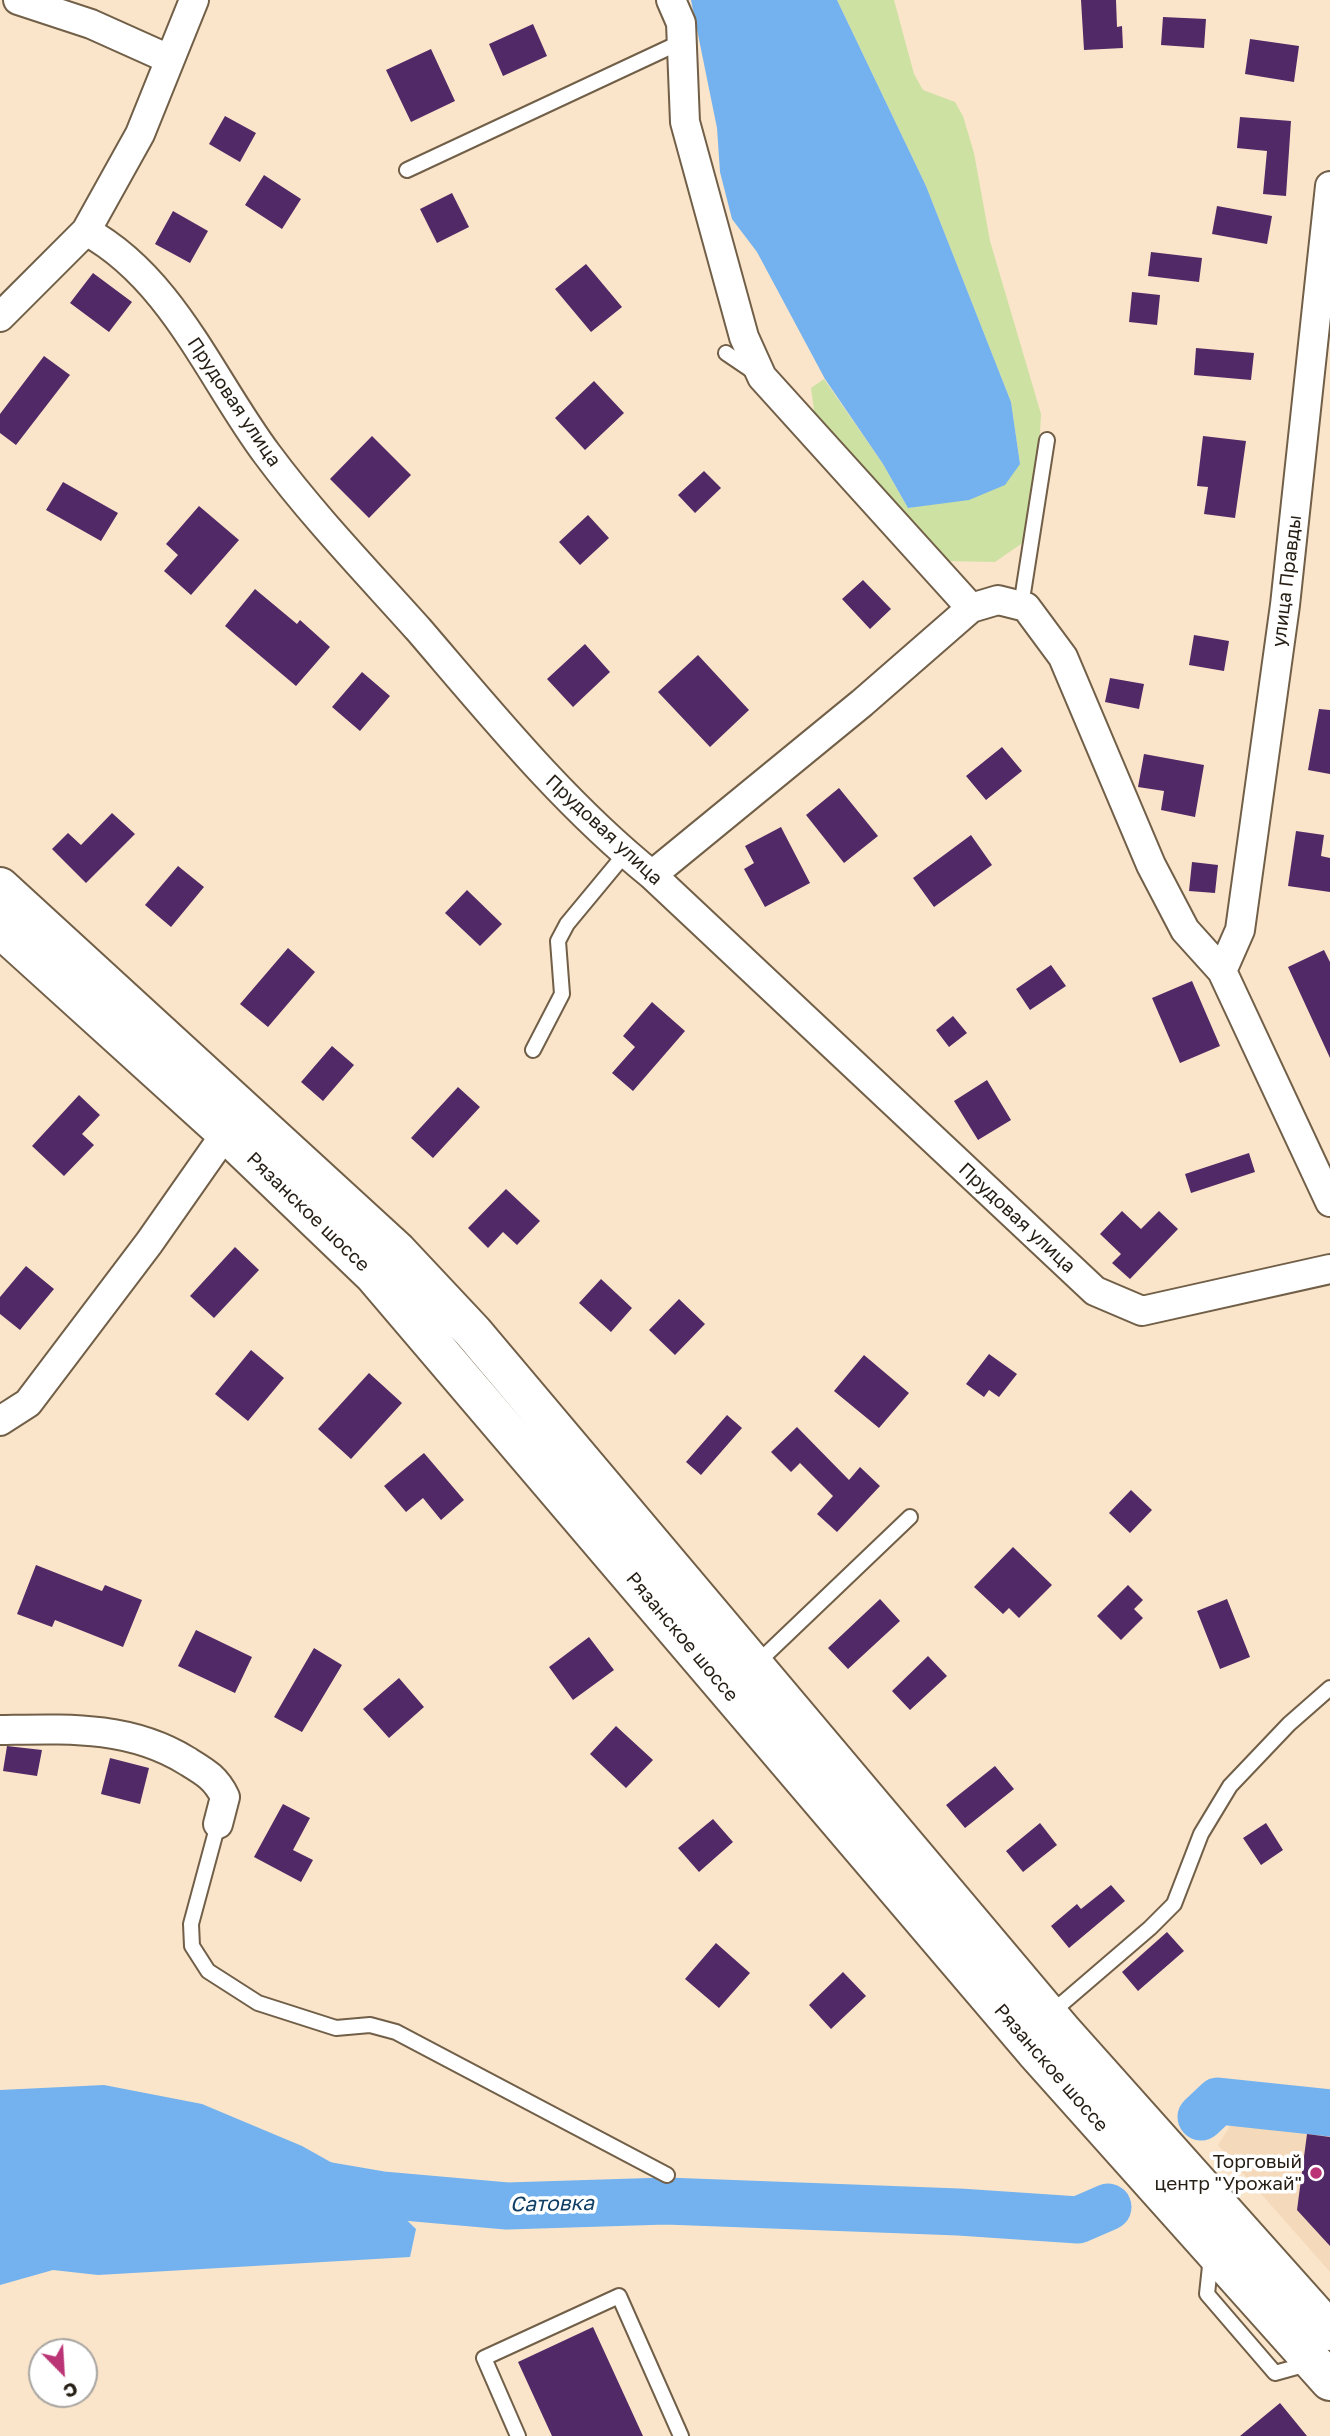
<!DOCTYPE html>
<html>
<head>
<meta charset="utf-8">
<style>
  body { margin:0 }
  #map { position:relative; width:1330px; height:2436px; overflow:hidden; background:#fae5cb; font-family:"Golos Text",sans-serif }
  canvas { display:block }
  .north { position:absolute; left:28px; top:2338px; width:70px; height:70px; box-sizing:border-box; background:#fff; border:2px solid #a8a5a1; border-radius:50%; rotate:156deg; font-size:19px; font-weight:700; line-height:28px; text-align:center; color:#251e14 }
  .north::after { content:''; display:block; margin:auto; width:24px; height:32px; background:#bb3475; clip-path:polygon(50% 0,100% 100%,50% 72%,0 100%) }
</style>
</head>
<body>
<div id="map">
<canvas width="1330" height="2436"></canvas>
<div class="north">С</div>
</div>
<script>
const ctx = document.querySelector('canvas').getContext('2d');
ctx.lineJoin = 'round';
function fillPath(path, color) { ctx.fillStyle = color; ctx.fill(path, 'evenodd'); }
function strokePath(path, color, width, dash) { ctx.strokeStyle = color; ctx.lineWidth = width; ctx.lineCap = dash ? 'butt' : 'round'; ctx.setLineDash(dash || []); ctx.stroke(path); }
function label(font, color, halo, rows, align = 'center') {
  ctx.font = font + ' "Golos Text",sans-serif'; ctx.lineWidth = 7; ctx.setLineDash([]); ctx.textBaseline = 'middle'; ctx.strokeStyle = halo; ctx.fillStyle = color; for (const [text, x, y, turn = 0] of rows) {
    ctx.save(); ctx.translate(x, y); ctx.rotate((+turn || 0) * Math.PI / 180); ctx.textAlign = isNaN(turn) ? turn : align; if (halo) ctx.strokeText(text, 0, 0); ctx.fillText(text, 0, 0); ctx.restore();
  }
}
fillPath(new Path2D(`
  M 1235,2118 L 1330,2127 L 1330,2272 L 1218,2145 Z`), '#f4d9ba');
fillPath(new Path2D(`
  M 837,0 L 894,0 L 914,74 L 923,90 L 955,102 L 963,116 L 974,153 L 990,241 L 1041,414 L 1038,474 L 1031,522 L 1021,544 L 995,562 L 945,561 L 816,425 L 811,388 L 824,379 L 883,464 L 908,508 L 938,503 L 1020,464 L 1011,402 L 926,186 Z`), '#cde1a3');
fillPath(new Path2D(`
  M 691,0 L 837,0 L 926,186 L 1011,402 L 1020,464 L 1005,485 L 969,500 L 908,508 L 883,464 L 825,379 L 757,252 L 732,219 L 720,172 L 717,128 Z
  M 104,2085 L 202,2104 L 302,2146 L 368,2183 L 416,2229 L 410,2257 L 98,2275 L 53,2270 L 0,2285 L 0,2090 Z`), '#73b2ee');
strokePath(new Path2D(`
  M 1201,2117 L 1218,2101 L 1330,2113
  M 318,2184 L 382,2195 L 507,2206 L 666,2201 L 959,2212 L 1078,2220 L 1108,2207`), '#73b2ee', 47);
fillPath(new Path2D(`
  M 1081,0 L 1116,0 L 1117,27 L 1122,26 L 1123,48 L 1084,50 Z
  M 1163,17 L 1206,19 L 1204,48 L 1161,45 Z
  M 533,24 L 547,56 L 503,76 L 489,44 Z
  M 1250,39 L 1299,46 L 1294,82 L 1245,74 Z
  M 431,49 L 455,101 L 411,122 L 386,70 Z
  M 225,116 L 256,133 L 240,162 L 209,144 Z
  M 1240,117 L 1291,121 L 1286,196 L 1263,194 L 1267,151 L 1237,148 Z
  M 264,175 L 301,199 L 282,229 L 245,205 Z
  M 452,193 L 469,227 L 437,243 L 420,209 Z
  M 1217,206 L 1272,216 L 1267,244 L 1212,234 Z
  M 173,211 L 208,231 L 190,263 L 155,244 Z
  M 1151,252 L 1202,258 L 1199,282 L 1148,276 Z
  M 586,264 L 622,307 L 591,332 L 555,289 Z
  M 93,273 L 132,302 L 109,332 L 70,303 Z
  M 1132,292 L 1160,295 L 1157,325 L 1129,322 Z
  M 1196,348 L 1254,353 L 1251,380 L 1194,375 Z
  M 44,356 L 70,375 L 16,445 L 0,433 L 0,414 Z
  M 594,381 L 624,413 L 585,450 L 555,418 Z
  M 372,436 L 411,475 L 369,518 L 330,479 Z
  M 1203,436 L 1246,441 L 1235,518 L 1204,514 L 1208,487 L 1197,486 Z
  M 704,471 L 721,488 L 695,513 L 678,495 Z
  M 63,482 L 118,513 L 101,541 L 46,510 Z
  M 199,506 L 239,540 L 191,595 L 164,571 L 178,555 L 166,544 Z
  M 588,515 L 609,538 L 580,565 L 559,542 Z
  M 863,580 L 891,609 L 870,629 L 842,599 Z
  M 255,589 L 297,624 L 300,620 L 330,647 L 296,686 L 225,626 Z
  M 1194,635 L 1229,641 L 1224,671 L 1189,665 Z
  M 585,644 L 610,672 L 573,707 L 547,679 Z
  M 698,655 L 749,710 L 710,747 L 658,692 Z
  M 362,672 L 390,696 L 360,731 L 332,707 Z
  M 1110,678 L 1144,684 L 1139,709 L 1105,702 Z
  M 1319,709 L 1330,710 L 1330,774 L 1308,770 Z
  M 1002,747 L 1022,771 L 986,800 L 966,776 Z
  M 1144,754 L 1204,765 L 1195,817 L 1161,810 L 1164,791 L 1138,787 Z
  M 839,788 L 878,836 L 844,863 L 806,815 Z
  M 112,813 L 135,834 L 86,883 L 52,849 L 68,833 L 81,845 Z
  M 781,827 L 810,883 L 765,907 L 744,869 L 754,863 L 745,846 Z
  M 1296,831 L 1324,835 L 1321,856 L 1330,858 L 1330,892 L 1288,886 Z
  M 971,835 L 992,865 L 934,907 L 913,878 Z
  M 1192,862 L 1218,865 L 1215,893 L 1189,891 Z
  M 178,866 L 204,887 L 171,927 L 145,905 Z
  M 467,890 L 502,924 L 480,946 L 445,913 Z
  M 288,948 L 315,972 L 268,1027 L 240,1004 Z
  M 1324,950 L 1330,962 L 1330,1058 L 1288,967 Z
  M 1051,965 L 1066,986 L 1030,1010 L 1016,989 Z
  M 1192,981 L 1220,1046 L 1180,1063 L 1152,998 Z
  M 652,1002 L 685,1031 L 633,1091 L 612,1073 L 635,1047 L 623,1036 Z
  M 953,1016 L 967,1033 L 949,1047 L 936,1030 Z
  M 332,1046 L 354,1065 L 323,1101 L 301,1082 Z
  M 987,1080 L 1011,1120 L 978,1140 L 954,1101 Z
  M 458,1087 L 480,1107 L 433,1158 L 411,1138 Z
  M 79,1095 L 100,1115 L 82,1134 L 94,1145 L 64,1176 L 32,1146 Z
  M 1249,1153 L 1255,1172 L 1191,1193 L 1185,1174 Z
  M 506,1189 L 540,1221 L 517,1245 L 503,1232 L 488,1248 L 468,1228 Z
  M 1122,1211 L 1141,1229 L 1159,1211 L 1178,1229 L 1130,1279 L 1112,1263 L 1121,1254 L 1100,1234 Z
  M 235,1247 L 259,1270 L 214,1318 L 190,1296 Z
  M 26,1266 L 54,1289 L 20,1330 L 0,1314 L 0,1297 Z
  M 601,1279 L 632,1308 L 611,1332 L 579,1303 Z
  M 679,1299 L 705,1324 L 675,1355 L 649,1330 Z
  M 251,1350 L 284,1378 L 248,1421 L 215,1394 Z
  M 989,1354 L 1017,1374 L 999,1397 L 989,1390 L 984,1397 L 966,1384 Z
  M 864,1355 L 909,1393 L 879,1428 L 834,1391 Z
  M 369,1373 L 402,1403 L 351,1459 L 318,1429 Z
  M 727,1415 L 742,1428 L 701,1475 L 686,1462 Z
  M 797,1427 L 849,1480 L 860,1467 L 880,1486 L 837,1532 L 817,1514 L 833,1496 L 800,1463 L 791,1472 L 771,1452 Z
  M 424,1453 L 464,1500 L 441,1520 L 423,1498 L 406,1512 L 384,1486 Z
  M 1131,1490 L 1152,1510 L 1130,1533 L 1109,1513 Z
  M 1013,1547 L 1052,1585 L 1019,1618 L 1009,1608 L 1003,1614 L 974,1587 Z
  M 36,1565 L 102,1591 L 105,1585 L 142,1600 L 123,1647 L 55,1620 L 52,1627 L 17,1614 Z
  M 1128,1585 L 1143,1600 L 1134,1609 L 1143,1618 L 1121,1640 L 1097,1616 Z
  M 880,1599 L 900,1621 L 848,1669 L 828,1648 Z
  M 1227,1599 L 1250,1657 L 1220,1669 L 1197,1611 Z
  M 196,1630 L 252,1657 L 235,1693 L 178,1666 Z
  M 589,1637 L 614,1670 L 573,1700 L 549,1667 Z
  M 314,1648 L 342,1665 L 302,1732 L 274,1717 Z
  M 928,1656 L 947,1676 L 910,1710 L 892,1691 Z
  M 399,1678 L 424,1707 L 389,1738 L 363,1709 Z
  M 616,1726 L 653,1760 L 626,1788 L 590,1754 Z
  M 7,1746 L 42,1750 L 37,1776 L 3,1771 Z
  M 110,1758 L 149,1768 L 140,1804 L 101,1794 Z
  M 995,1766 L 1014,1789 L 965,1828 L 946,1805 Z
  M 283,1804 L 310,1818 L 293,1850 L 313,1860 L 301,1882 L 254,1857 Z
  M 713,1819 L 733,1842 L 699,1872 L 678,1848 Z
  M 1040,1823 L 1057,1845 L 1023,1872 L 1006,1851 Z
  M 1266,1823 L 1283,1850 L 1261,1865 L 1243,1838 Z
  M 1111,1885 L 1125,1901 L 1069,1948 L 1051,1926 L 1077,1904 L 1081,1909 Z
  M 1167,1932 L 1184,1951 L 1138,1991 L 1122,1972 Z
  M 716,1943 L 750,1973 L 719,2008 L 685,1979 Z
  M 843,1972 L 866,1996 L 831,2029 L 809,2005 Z
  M 1307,2134 L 1330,2137 L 1330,2246 L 1297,2210 Z
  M 593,2327 L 643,2436 L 552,2436 L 518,2362 Z
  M 1280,2403 L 1307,2436 L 1240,2436 Z`), '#512966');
const lane = new Path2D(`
  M 407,170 L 681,42
  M 726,353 L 754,372
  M 1021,606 L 1047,440
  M 533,1050 L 562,994 L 558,941 L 567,924 L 625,854
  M 755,1665 L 910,1517
  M 218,1824 L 191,1924 L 192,1946 L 208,1971 L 258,2003 L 336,2028 L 370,2025 L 396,2032 L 667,2175
  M 1051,2013 L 1150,1928 L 1174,1904 L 1201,1834 L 1230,1786 L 1289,1724 L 1330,1688
  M 1211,2257 L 1207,2294 L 1275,2373 L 1311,2363
  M 518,2436 L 484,2358 L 619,2296 L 681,2436`);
const street = new Path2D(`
  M 18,0 L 91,24 L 169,59
  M 671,0 L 681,23 L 685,122 L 744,337 L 762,377 L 971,608
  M 86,231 C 172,278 211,379 267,454 C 313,516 368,573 419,630 C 492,715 564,804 652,875 L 1095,1291 L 1142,1311 L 1330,1269
  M 0,317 L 86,231 L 140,134 L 194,0
  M 652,875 L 862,703 L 971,608 L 998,600 L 1026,607 L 1063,657 L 1151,865 L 1185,930 L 1222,971 L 1330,1202
  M 1222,971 L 1240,930 L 1285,605 L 1330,186
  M 0,1421 L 28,1403 L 149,1243 L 226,1133
  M 0,1730 C 65,1729 129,1725 187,1761 C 205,1772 216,1778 225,1797 L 218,1824`);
const primary = new Path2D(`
  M 0,887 L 397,1251 L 473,1332 L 1063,2032 L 1330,2331
  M 0,928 L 226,1133 L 373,1274 L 1035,2051 L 1330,2381`);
strokePath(lane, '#715f48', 18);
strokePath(street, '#715f48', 32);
strokePath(primary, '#715f48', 42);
strokePath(lane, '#fff', 14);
strokePath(street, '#fff', 28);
strokePath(primary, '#fff', 38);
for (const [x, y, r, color] of [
  [1316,2173,7,"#bb3475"]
]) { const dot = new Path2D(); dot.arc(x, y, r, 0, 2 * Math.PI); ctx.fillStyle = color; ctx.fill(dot); strokePath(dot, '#fff', 2.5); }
label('19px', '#251e14', '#fff', [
  ["Прудовая улица",234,402,56],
  ["улица Правды",1287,581,-83],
  ["Прудовая улица",604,830,43],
  ["Рязанское шоссе",308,1212,44],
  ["Прудовая улица",1017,1218,43],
  ["Рязанское шоссе",682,1637,50],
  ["Рязанское шоссе",1051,2068,49]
]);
label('19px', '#251e14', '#fff', [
  ["Торговый",1302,2162],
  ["центр \"Урожай\"",1302,2184]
], 'right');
label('italic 21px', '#103f66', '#fff', [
  ["Сатовка",552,2204,-1]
]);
</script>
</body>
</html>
